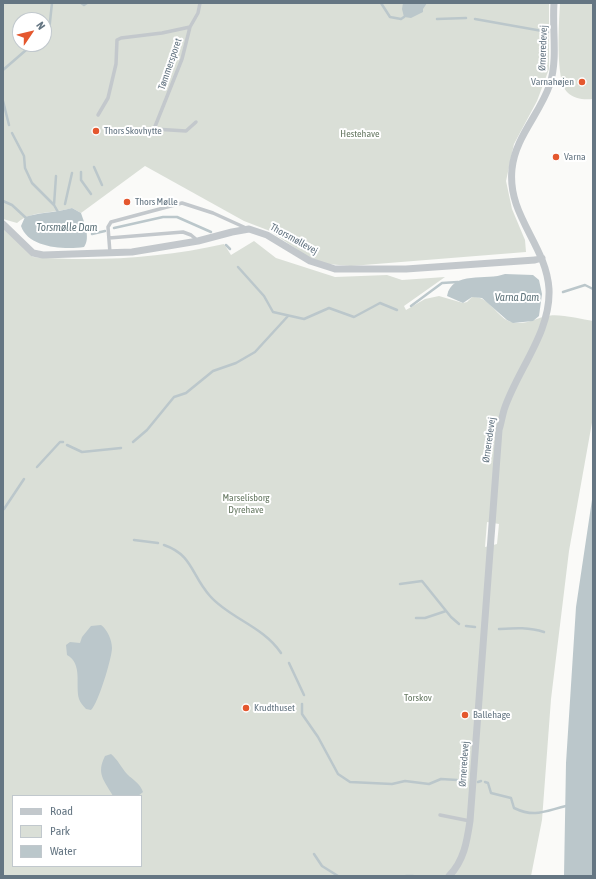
<!DOCTYPE html>
<html>
<head>
<meta charset="utf-8">
<style>
  body { margin:0 }
  #map { position:relative; width:596px; height:879px; overflow:hidden; background:#fafaf8; font-family:"Asap Condensed",sans-serif }
  canvas { display:block }
  .frame { position:absolute; inset:0; border:4px solid #657683; pointer-events:none }
  .legend { position:absolute; left:12px; top:795px; width:130px; height:72px; box-sizing:border-box; background:#fff; border:1px solid #c1c8cd; margin:0; padding:5px 7px; list-style:none; font-size:12px; color:#657683 }
  .legend li { display:flex; align-items:center; gap:8px; height:20px }
  .legend b { width:20px; border:1px solid #c1c8cd }
  .north { position:absolute; left:12px; top:12px; width:40px; height:40px; box-sizing:border-box; background:#fff; border:1px solid #c1c8cd; border-radius:50%; rotate:55deg; font-size:11px; font-weight:700; line-height:16px; text-align:center; color:#657683 }
  .north::after { content:''; display:block; margin:auto; width:14px; height:18px; background:#e4572e; clip-path:polygon(50% 0,100% 100%,50% 72%,0 100%) }
</style>
</head>
<body>
<div id="map">
<canvas width="596" height="879"></canvas>
<div class="frame"></div>
<ul class="legend">
<li><b style="height:5px;background:#c3c8cc"></b>Road</li>
<li><b style="height:11px;background:#dadfd7"></b>Park</li>
<li><b style="height:11px;background:#bbc7cb"></b>Water</li>
</ul>
<div class="north">N</div>
</div>
<script>
const ctx = document.querySelector('canvas').getContext('2d');
ctx.lineJoin = 'round';
function fillPath(path, color) { ctx.fillStyle = color; ctx.fill(path, 'evenodd'); }
function strokePath(path, color, width, dash) { ctx.strokeStyle = color; ctx.lineWidth = width; ctx.lineCap = dash ? 'butt' : 'round'; ctx.setLineDash(dash || []); ctx.stroke(path); }
function label(font, color, halo, rows, align = 'center') {
  ctx.font = font + ' "Asap Condensed",sans-serif'; ctx.lineWidth = 4; ctx.setLineDash([]); ctx.textBaseline = 'middle'; ctx.strokeStyle = halo; ctx.fillStyle = color; for (const [text, x, y, turn = 0] of rows) {
    ctx.save(); ctx.translate(x, y); ctx.rotate((+turn || 0) * Math.PI / 180); ctx.textAlign = isNaN(turn) ? turn : align; if (halo) ctx.strokeText(text, 0, 0); ctx.fillText(text, 0, 0); ctx.restore();
  }
}
fillPath(new Path2D(`
  M 3,3 L 549,3 L 549,69 L 537,101 L 514,144 L 506,181 L 512,209 L 525,240 L 526,252 L 351,266 L 327,264 L 308,257 L 270,231 L 244,221 L 145,166 L 81,213 L 72,208 C 53,214 32,210 17,223 L 3,219 ZM 20,20 L 44,20 L 44,44 L 20,44 Z
  M 560,3 L 593,3 L 593,99 C 584,100 574,99 567,92 C 555,80 559,22 560,3 Z
  M 3,228 L 33,257 C 96,262 162,258 224,244 L 231,255 L 254,241 L 276,258 L 335,277 L 387,275 L 402,280 L 445,277 L 404,306 L 406,310 L 425,299 L 439,296 L 463,303 L 467,302 L 472,297 C 490,295 496,318 512,322 C 524,326 536,318 547,316 C 558,313 581,319 593,321 L 593,417 L 569,551 L 551,699 L 542,820 L 531,876 L 3,876 ZM 487,522 L 499,524 L 497,544 L 485,547 ZM 13,796 L 141,796 L 141,866 L 13,866 Z`), '#dadfd7');
fillPath(new Path2D(`
  M 403,3 L 427,3 L 423,9 L 423,12 L 411,18 L 404,17 L 402,9 Z
  M 72,208 L 81,213 C 84,222 91,238 84,247 C 65,250 28,248 21,226 L 25,217 C 40,212 56,213 72,208 Z
  M 505,274 L 533,275 L 539,280 L 542,294 L 539,316 L 533,321 L 513,323 L 507,320 L 482,298 L 472,297 L 463,303 L 447,296 C 452,270 487,281 505,274 Z
  M 593,493 L 593,876 L 564,876 L 566,763 L 576,607 Z
  M 101,625 C 107,629 112,640 112,648 C 112,658 98,704 91,710 L 86,709 C 83,706 80,702 79,699 C 75,684 83,664 67,655 L 66,645 L 70,642 L 80,643 L 82,637 L 91,626 Z
  M 111,754 C 118,760 121,767 127,774 C 133,780 140,783 143,792 L 138,796 L 113,796 C 104,780 96,774 105,756 Z`), '#bbc7cb');
strokePath(new Path2D(`
  M 81,3 L 84,5 L 87,3
  M 381,3 L 390,17 L 401,19 L 404,17
  M 437,19 L 466,18
  M 475,19 L 548,32
  M 45,34 L 49,31 L 52,3
  M 3,70 L 33,44
  M 3,101 L 9,125
  M 12,133 L 24,156 L 25,168 L 32,183 L 54,205 L 58,212
  M 94,167 L 102,185
  M 81,172 L 81,180 L 91,194
  M 3,201 L 12,205 L 25,217
  M 65,204 L 72,173
  M 54,205 L 56,176
  M 114,228 L 163,217 L 177,217 L 211,232
  M 92,234 L 105,231
  M 226,245 L 230,249
  M 238,267 L 264,296 L 273,312 L 304,319 L 329,308 L 354,317 L 380,303 L 397,310
  M 563,292 L 585,285 L 593,289
  M 411,306 L 442,283 L 458,282
  M 133,442 L 147,430 L 174,397 L 186,393 L 213,371 L 236,363 L 255,352 L 288,316
  M 67,445 L 82,452 L 121,448
  M 37,467 L 60,442 L 63,442
  M 4,509 L 24,479
  M 134,540 L 158,543
  M 164,545 C 193,555 191,575 210,596 C 229,618 263,626 281,653
  M 400,584 L 422,581 L 451,617 L 459,624
  M 416,618 L 425,618 L 446,611
  M 466,626 L 475,627
  M 499,629 C 515,628 529,627 544,632
  M 289,663 L 304,695
  M 302,704 L 302,714 L 318,737 L 338,774 L 350,782 L 392,784 L 405,781 L 429,784 L 441,779 L 457,780 L 461,785
  M 478,782 L 481,781
  M 485,782 L 488,783 L 491,793 L 511,798 L 514,808 C 535,818 545,811 566,806
  M 314,854 L 322,866 L 338,876
  M 406,876 L 413,876`), '#bbc7cb', 2.5);
strokePath(new Path2D(`
  M 98,115 L 108,98 L 116,64 L 117,40 L 121,38 L 162,33 L 190,27
  M 196,122 L 186,131 L 154,129 L 182,59 L 190,27 L 198,13 L 200,3
  M 109,238 L 183,232 L 191,235 L 197,240
  M 110,253 L 108,227 L 111,222 L 182,203 L 213,213 L 246,228
  M 440,815 L 470,821`), '#c3c8cc', 3.5);
strokePath(new Path2D(`
  M 3,224 L 33,253 L 43,255 L 132,252 L 198,241 L 232,232 L 249,229 L 267,235 L 310,261 L 335,269 L 406,269 L 535,260 L 542,258
  M 449,876 C 464,861 467,841 470,821 L 499,430 C 501,424 502,417 504,410 C 517,370 551,333 549,289 C 546,244 507,216 512,169 C 515,137 540,114 550,84 C 558,58 552,30 554,3`), '#c3c8cc', 7);
for (const [x, y, r, color] of [
  [582,82,4,"#e4572e"],
  [96,131,4,"#e4572e"],
  [556,157,4,"#e4572e"],
  [127,202,4,"#e4572e"],
  [246,708,4,"#e4572e"],
  [465,715,4,"#e4572e"]
]) { const dot = new Path2D(); dot.arc(x, y, r, 0, 2 * Math.PI); ctx.fillStyle = color; ctx.fill(dot); strokePath(dot, '#fff', 1.5); }
label('10px', '#657683', '#fff', [
  ["Ørneredevej",543,48,-88],
  ["Tømmersporet",170,64,-71],
  ["Thorsmøllevej",294,239,29],
  ["Ørneredevej",489,440,-82],
  ["Ørneredevej",464,764,-86]
]);
label('10px', '#657683', '#fff', [
  ["Varnahøjen",574,82,"right"],
  ["Thors Skovhytte",104,131],
  ["Varna",564,157],
  ["Thors Mølle",135,202],
  ["Krudthuset",254,708],
  ["Ballehage",473,715]
], 'left');
label('10px', '#687a64', '#fff', [
  ["Hestehave",360,134],
  ["Marselisborg",246,498],
  ["Dyrehave",246,510],
  ["Torskov",418,698]
]);
label('italic 11px', '#60757c', '#fff', [
  ["Torsmølle Dam",67,228],
  ["Varna Dam",517,298]
]);
</script>
</body>
</html>
